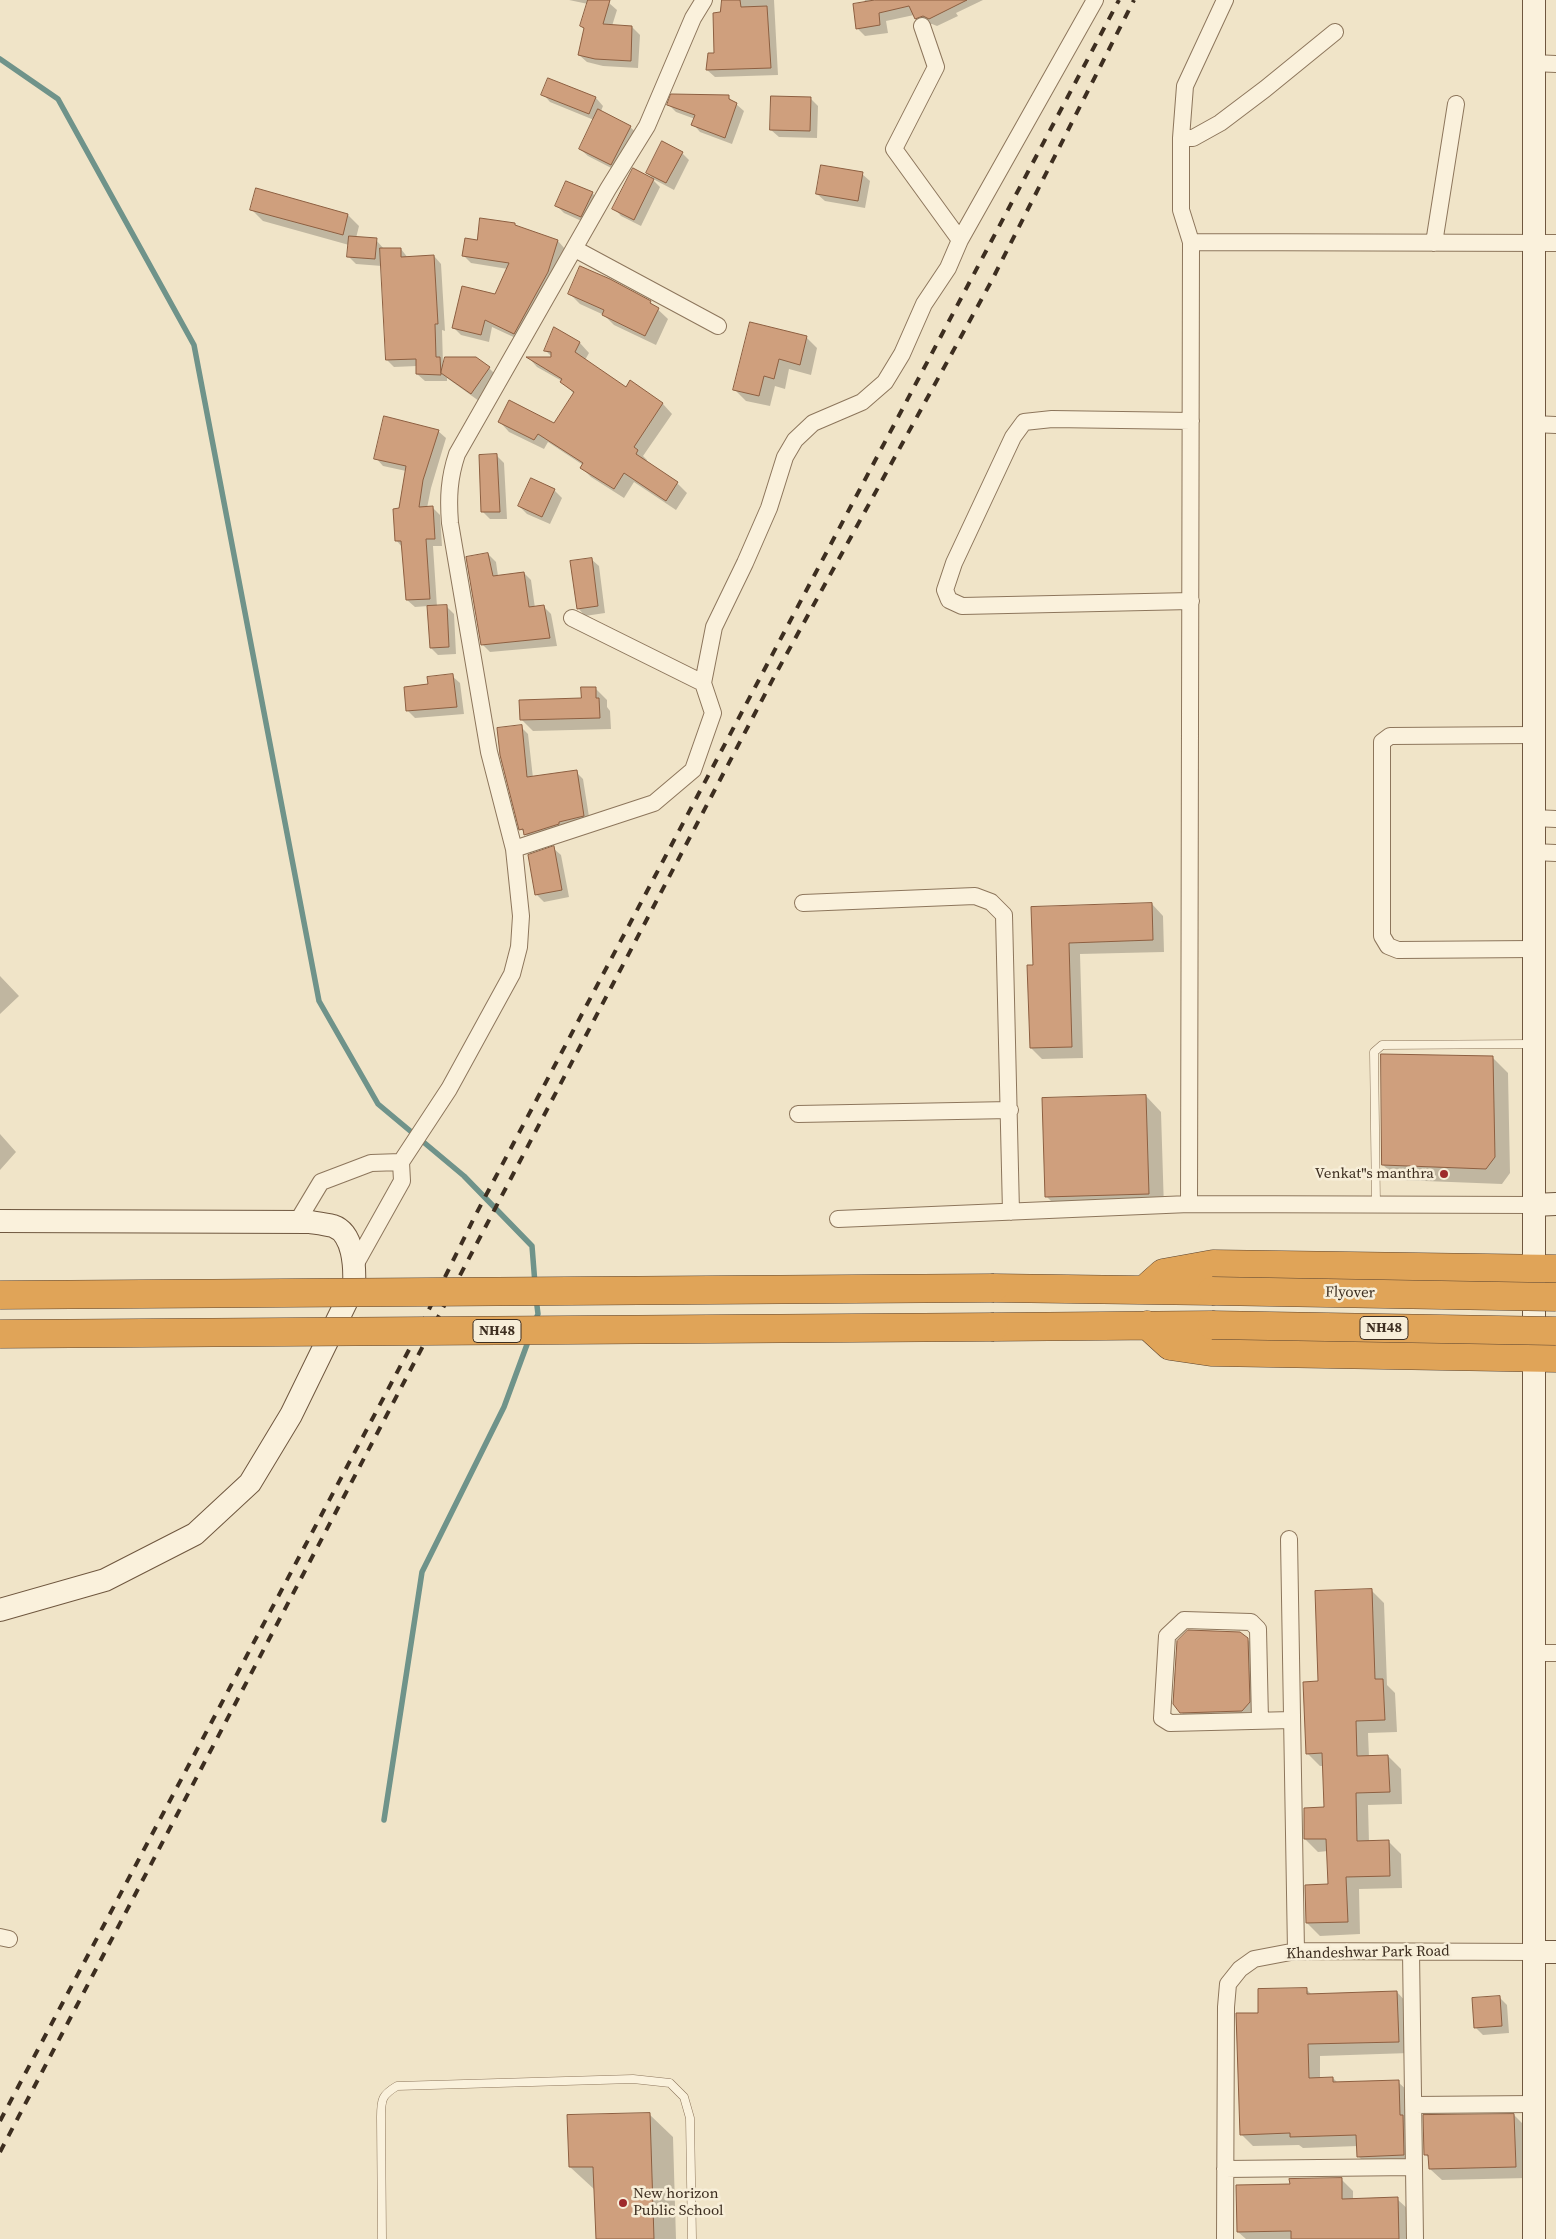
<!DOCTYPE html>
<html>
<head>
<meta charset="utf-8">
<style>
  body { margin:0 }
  canvas { display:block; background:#f0e4c8 }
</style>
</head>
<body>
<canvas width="1556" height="2239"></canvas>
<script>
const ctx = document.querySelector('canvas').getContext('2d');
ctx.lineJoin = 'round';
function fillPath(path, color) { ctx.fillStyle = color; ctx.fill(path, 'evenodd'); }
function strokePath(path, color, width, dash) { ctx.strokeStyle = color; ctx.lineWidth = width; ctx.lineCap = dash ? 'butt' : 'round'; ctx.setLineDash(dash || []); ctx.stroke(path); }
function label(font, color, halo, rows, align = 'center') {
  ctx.font = font + ' "Source Serif 4",serif'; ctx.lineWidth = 5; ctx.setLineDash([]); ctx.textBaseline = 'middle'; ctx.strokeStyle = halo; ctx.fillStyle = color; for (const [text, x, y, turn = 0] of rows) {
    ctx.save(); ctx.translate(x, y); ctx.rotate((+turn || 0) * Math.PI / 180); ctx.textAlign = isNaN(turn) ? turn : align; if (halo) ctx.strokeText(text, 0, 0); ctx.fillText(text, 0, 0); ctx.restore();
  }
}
fillPath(new Path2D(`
  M 569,0 L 600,0 L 609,3 L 617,10 L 612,26 L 632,27 L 640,35 L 638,68 L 603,66 L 587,62 L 579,55 L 585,30 L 581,26 L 588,4 Z
  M 723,0 L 774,0 L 778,75 L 715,77 L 707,70 L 716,55 Z
  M 865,0 L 983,0 L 956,13 L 958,16 L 937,26 L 932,24 L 924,26 L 914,15 L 886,21 L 888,33 L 865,36 L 857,28 Z
  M 549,79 L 596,98 L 603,106 L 601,111 L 630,127 L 638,134 L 619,172 L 588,156 L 580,149 L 594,120 L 550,102 L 543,94 Z
  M 728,97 L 744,111 L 732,144 L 700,132 L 693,124 L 695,119 L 676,112 L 668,104 Z
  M 810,98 L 818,106 L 817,138 L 779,137 L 771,130 Z
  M 682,153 L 689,160 L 674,190 L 655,180 L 647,173 Z
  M 862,174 L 870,181 L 865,208 L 825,201 L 817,194 Z
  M 653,180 L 660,187 L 641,226 L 621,216 L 614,208 Z
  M 567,182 L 592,193 L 600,201 L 588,224 L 564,213 L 557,206 Z
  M 251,209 L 348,215 L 359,226 L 356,238 L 376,240 L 384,249 L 401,249 L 408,258 L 434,256 L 441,264 L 445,331 L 442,330 L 443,365 L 489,368 L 496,375 L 479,401 L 447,378 L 447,381 L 425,381 L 417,374 L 417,366 L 394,367 L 387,360 L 382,266 L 356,264 L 348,256 L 349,245 L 263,221 Z
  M 514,224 L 518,228 L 558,241 L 565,249 L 522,341 L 492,327 L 489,342 L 461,335 L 453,327 L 496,296 L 508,269 L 471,263 L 463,255 L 478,242 Z
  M 609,280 L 650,302 L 668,319 L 656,345 L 614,325 L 604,315 L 580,304 L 570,294 Z
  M 555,329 L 580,343 L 589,353 L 585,360 L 626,388 L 631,382 L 663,404 L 672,414 L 643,456 L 647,460 L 646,463 L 677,483 L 687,493 L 676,510 L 634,482 L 624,498 L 591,477 L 582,468 L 583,465 L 548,442 L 544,449 L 509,432 L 500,422 L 554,424 L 574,394 L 562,381 L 537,367 L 529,358 L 554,359 L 545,350 Z
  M 806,337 L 817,348 L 811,375 L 789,369 L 785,389 L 775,386 L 770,406 L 746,401 L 735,390 Z
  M 438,431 L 446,438 L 431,488 L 427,508 L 433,508 L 440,515 L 442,546 L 433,546 L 437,607 L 446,606 L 454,614 L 456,654 L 438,655 L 431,648 L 428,606 L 415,607 L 407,600 L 403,548 L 396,540 L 406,471 L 383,466 L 376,458 Z
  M 496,455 L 504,463 L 507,519 L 490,519 L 483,512 Z
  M 554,490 L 562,498 L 550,524 L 527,514 L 519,506 Z
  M 488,554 L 496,562 L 498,576 L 524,573 L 531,580 L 535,608 L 543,606 L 551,614 L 557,646 L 490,652 L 482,644 Z
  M 591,559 L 599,566 L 605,613 L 585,616 L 578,608 Z
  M 452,676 L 460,683 L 464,714 L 415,718 L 407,710 L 430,686 Z
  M 595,688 L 607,700 L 607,707 L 610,711 L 611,729 L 533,731 L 521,719 L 582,699 Z
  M 521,727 L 528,734 L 533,778 L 576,772 L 583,779 L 590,823 L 533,842 L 521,829 Z
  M 553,848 L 561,855 L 569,897 L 544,902 L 536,894 Z
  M 1152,904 L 1163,916 L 1164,952 L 1080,954 L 1083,1058 L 1042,1059 L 1031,1048 L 1034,966 L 1032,908 Z
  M 0,976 L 19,996 L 0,1014 Z
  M 1492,1057 L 1508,1073 L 1510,1173 L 1502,1184 L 1399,1180 L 1383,1165 Z
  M 1146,1096 L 1161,1112 L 1164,1209 L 1062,1212 L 1046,1196 Z
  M 0,1134 L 16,1152 L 0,1170 Z
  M 1372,1591 L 1384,1603 L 1387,1685 L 1395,1693 L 1397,1732 L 1368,1733 L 1369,1757 L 1388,1756 L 1401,1769 L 1402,1804 L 1368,1805 L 1369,1842 L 1388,1841 L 1401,1854 L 1402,1888 L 1359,1889 L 1360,1934 L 1320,1936 L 1307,1923 L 1329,1886 L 1328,1851 L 1318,1852 L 1305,1839 L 1325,1808 L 1323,1766 L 1320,1766 L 1307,1753 L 1320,1682 Z
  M 1247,1639 L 1263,1655 L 1265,1718 L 1197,1728 L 1181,1712 Z
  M 1306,1989 L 1312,1995 L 1397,1992 L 1408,2004 L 1410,2053 L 1320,2056 L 1320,2079 L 1333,2078 L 1338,2083 L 1398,2082 L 1410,2093 L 1415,2166 L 1370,2168 L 1358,2156 L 1358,2146 L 1303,2148 L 1299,2145 L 1253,2146 L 1241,2134 L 1259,2014 Z
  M 1499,1997 L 1507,2005 L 1509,2033 L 1483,2035 L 1476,2028 Z
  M 649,2114 L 673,2137 L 676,2239 L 597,2239 L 595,2190 L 570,2167 Z
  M 1514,2115 L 1526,2127 L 1527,2178 L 1442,2180 L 1430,2169 L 1430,2159 L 1425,2154 Z
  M 1341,2179 L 1353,2191 L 1353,2200 L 1397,2199 L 1409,2210 L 1410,2239 L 1246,2239 L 1238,2232 L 1291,2185 Z`), '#0003');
strokePath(new Path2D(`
  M 0,59 L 58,99 L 194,345 L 319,1001 L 378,1104 L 464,1176 L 532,1246 L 535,1284
  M 534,1323 L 538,1314 L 536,1298
  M 384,1820 L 422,1572 L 504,1407 L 529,1339`), '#6f938a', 5.5);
const building = new Path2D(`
  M 588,0 L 610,0 L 603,24 L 632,26 L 631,61 L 595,59 L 578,55 L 584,28 L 580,26 Z
  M 722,0 L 740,0 L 741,7 L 767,6 L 771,68 L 706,70 L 708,53 L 714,53 L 713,13 L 720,12 Z
  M 875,0 L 967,0 L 929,19 L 923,16 L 915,19 L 909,6 L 879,13 L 880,25 L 856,29 L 853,4 Z
  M 548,78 L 596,97 L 589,114 L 541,95 Z
  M 671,94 L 729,95 L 729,99 L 737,103 L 725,138 L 691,125 L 695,115 L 667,105 Z
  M 771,96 L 811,97 L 810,131 L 770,130 Z
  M 598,109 L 631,126 L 611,165 L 579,149 Z
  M 662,141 L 683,152 L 666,183 L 646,173 Z
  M 821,165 L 863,172 L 858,201 L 816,194 Z
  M 633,168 L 654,179 L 634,220 L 612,209 Z
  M 566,181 L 593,192 L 581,217 L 555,206 Z
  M 256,188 L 348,214 L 343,235 L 250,210 Z
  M 480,218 L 515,223 L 515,225 L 558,240 L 548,272 L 514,334 L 485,320 L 481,335 L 452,328 L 462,286 L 495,294 L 509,263 L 462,256 L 465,238 L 477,240 Z
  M 349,236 L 377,238 L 375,259 L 347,257 Z
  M 380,248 L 401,248 L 401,257 L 434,255 L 438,324 L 435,324 L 436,357 L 440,357 L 441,375 L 416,374 L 416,359 L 386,360 Z
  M 580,266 L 610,279 L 651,301 L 650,303 L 659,308 L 645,336 L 602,315 L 604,310 L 568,294 Z
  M 750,322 L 807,336 L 800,365 L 779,359 L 774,379 L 764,376 L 759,396 L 733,390 Z
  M 554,327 L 580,342 L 575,352 L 626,387 L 630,380 L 663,403 L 634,447 L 638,450 L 636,454 L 678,482 L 666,501 L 624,473 L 614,489 L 580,468 L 583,463 L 538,434 L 534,440 L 498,422 L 509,400 L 554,423 L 574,392 L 560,382 L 562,379 L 526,357 L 551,357 L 551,352 L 544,351 Z
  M 445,357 L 476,357 L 490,367 L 471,394 L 441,373 Z
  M 384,416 L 439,430 L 423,480 L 419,507 L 433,506 L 435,539 L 426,539 L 430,599 L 406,600 L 401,541 L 395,541 L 393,509 L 399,508 L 406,466 L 374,459 Z
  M 497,454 L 500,512 L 481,512 L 479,455 Z
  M 531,478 L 555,489 L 542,517 L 518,506 Z
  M 488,553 L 493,576 L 524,572 L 529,607 L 544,605 L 550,638 L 481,645 L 466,557 Z
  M 592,558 L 598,606 L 577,609 L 570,561 Z
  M 447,605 L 449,647 L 430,648 L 427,606 Z
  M 453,674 L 457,707 L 406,711 L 404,687 L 428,684 L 427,677 Z
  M 581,687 L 596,687 L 596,698 L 599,698 L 600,718 L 520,720 L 519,700 L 581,698 Z
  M 522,725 L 527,777 L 577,770 L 584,816 L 559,822 L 559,824 L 524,835 L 523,829 L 519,830 L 500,755 L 497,728 Z
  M 554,846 L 562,890 L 535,895 L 528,855 Z
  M 1152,903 L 1153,940 L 1069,943 L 1072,1047 L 1030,1048 L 1027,965 L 1033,965 L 1031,907 Z
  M 1381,1054 L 1493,1056 L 1495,1157 L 1486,1169 L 1382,1165 Z
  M 1146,1095 L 1149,1194 L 1045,1197 L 1042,1098 Z
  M 1372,1589 L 1375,1679 L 1383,1679 L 1385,1720 L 1356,1721 L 1357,1756 L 1388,1755 L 1390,1792 L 1356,1793 L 1357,1841 L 1389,1840 L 1390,1876 L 1346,1877 L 1348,1922 L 1306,1923 L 1305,1885 L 1328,1884 L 1326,1839 L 1304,1839 L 1304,1808 L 1324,1807 L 1322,1753 L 1306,1754 L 1303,1682 L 1318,1681 L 1315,1591 Z
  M 1188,1630 L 1240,1632 L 1248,1638 L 1250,1702 L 1242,1711 L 1180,1713 L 1173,1704 L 1177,1641 Z
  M 1307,1988 L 1307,1994 L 1397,1991 L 1399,2042 L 1308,2044 L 1309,2078 L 1333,2077 L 1333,2082 L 1399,2080 L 1400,2115 L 1403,2115 L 1404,2155 L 1357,2157 L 1356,2135 L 1290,2137 L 1290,2133 L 1240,2135 L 1236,2013 L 1258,2013 L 1258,1989 Z
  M 1500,1996 L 1502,2026 L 1474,2028 L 1472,1998 Z
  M 650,2113 L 654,2239 L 596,2239 L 593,2167 L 569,2167 L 567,2115 Z
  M 1514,2114 L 1516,2167 L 1429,2169 L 1428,2155 L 1424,2155 L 1423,2115 Z
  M 1342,2178 L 1342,2199 L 1398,2197 L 1399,2239 L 1291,2239 L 1291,2231 L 1237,2232 L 1236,2185 L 1290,2184 L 1289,2179 Z`);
fillPath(building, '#cf9f7d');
strokePath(building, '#8d5f41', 1);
const lane = new Path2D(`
  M 1376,1204 L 1374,1052 L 1382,1045 L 1531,1044
  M 382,2239 L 381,2117 C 381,2099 382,2095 397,2086 L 633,2079 L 670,2083 L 684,2097 L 690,2118 L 692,2239`);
const street = new Path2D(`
  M 922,26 L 936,67 L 894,149 L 960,240
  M 1533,63 L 1556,64
  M 1181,138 L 1193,138 L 1220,123 L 1265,89 L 1335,32
  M 1191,242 L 1181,210 L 1181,138 L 1185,86 L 1225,0
  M 1434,243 L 1456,104
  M 575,249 L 718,326
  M 1533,424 L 1556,425
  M 1191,601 L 962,606 L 949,600 L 945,590 L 954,563 L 1013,437 L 1024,422 L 1052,419 L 1191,421
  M 572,618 L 703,683
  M 1533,818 L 1556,819
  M 514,849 L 654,803 L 693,770 L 713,713 L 703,683 L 714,627 L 745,563 L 769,508 L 785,457 L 795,440 L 813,423 L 862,402 L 885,382 L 902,354 L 924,304 L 948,268 L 960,240 L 1095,0
  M 1533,852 L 1556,853
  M 803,903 L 975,896 L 991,902 L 1004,915 L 1011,1212
  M 1533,949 L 1398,950 L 1388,946 L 1382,936 L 1382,742 L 1390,736 L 1533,735
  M 798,1114 L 1010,1110
  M 1533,1205 L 1189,1204 L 1191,242 L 1556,243
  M 838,1219 L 1189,1204
  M 297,1222 L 321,1182 L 371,1163 L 401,1162
  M 355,1265 L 402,1181 L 401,1162 L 449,1089 L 512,974 L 519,947 L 521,916 L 514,849 L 489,752 L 450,523 C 448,498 449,478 457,454 L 608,189 L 647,126 L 693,18 L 704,0
  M 1289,1539 L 1296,1951
  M 1534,1653 L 1556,1653
  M 1260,1721 L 1258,1629 L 1251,1622 L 1184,1620 L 1167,1636 L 1162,1718 L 1170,1723 L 1292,1720
  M 0,1937 L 9,1939
  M 1411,1952 L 1415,2239
  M 1414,2105 L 1534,2104
  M 1225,2169 L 1414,2167
  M 1225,2239 L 1226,2007 L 1228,1984 L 1240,1969 L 1254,1959 L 1296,1951 L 1534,1952`);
const secondary = new Path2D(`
  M 1534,0 L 1534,2239
  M 1533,1205 L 1556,1204
  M 0,1221 L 310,1222 C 317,1223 326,1224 333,1226 C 354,1233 355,1268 354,1286 L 291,1415 L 250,1483 L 195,1534 L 105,1580 L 0,1610
  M 1534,1952 L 1556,1952`);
const highway = new Path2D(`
  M 994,1288 L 1212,1291
  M 1144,1290 L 1163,1273 L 1213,1264 L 1556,1269
  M 1147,1325 L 1170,1346 L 1211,1352 L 1556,1358
  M 994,1327 L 1212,1325`);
strokePath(lane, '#8d765c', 9);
strokePath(street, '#8d765c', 18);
strokePath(secondary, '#6f573f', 24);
strokePath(highway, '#5b4430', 29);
strokePath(lane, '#faf1dc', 8);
strokePath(street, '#faf1dc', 16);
strokePath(secondary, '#faf1dc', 22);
strokePath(highway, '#e0a458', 28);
strokePath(new Path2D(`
  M 0,2121 L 411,1346 L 475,1216 L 1119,0
  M 0,2152 L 774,677 L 991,282 L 1134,0`), '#3d2e20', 4, [9, 9]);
const highwayBridge = new Path2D(`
  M 1212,1291 L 1556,1297
  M 0,1295 L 994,1288
  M 1212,1325 L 1556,1331
  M 0,1334 L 994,1327`);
strokePath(highwayBridge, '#5b4430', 29, []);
strokePath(highwayBridge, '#e0a458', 28);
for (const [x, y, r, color] of [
  [1444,1174,5,"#9e2a2b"],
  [623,2203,5,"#9e2a2b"]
]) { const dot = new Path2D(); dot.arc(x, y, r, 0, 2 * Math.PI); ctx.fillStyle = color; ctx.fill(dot); strokePath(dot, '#f7eed8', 2); }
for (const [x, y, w] of [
  [1384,1328,48],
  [497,1331,48]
]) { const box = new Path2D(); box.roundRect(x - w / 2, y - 11.5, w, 23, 4); ctx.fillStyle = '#f7eed8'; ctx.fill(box); strokePath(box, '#3d2e20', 1); }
label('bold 14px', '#3d2e20', null, [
  ["NH48",1384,1328],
  ["NH48",497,1331]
]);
label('15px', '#3d2e20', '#f7eed8', [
  ["Venkat\"s manthra",1434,1174],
  ["New horizon",633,2194,"left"],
  ["Public School",633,2211,"left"]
], 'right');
label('15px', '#3d2e20', '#f7eed8', [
  ["Flyover",1350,1293,1],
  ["Khandeshwar Park Road",1368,1953,-1]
]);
</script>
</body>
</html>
